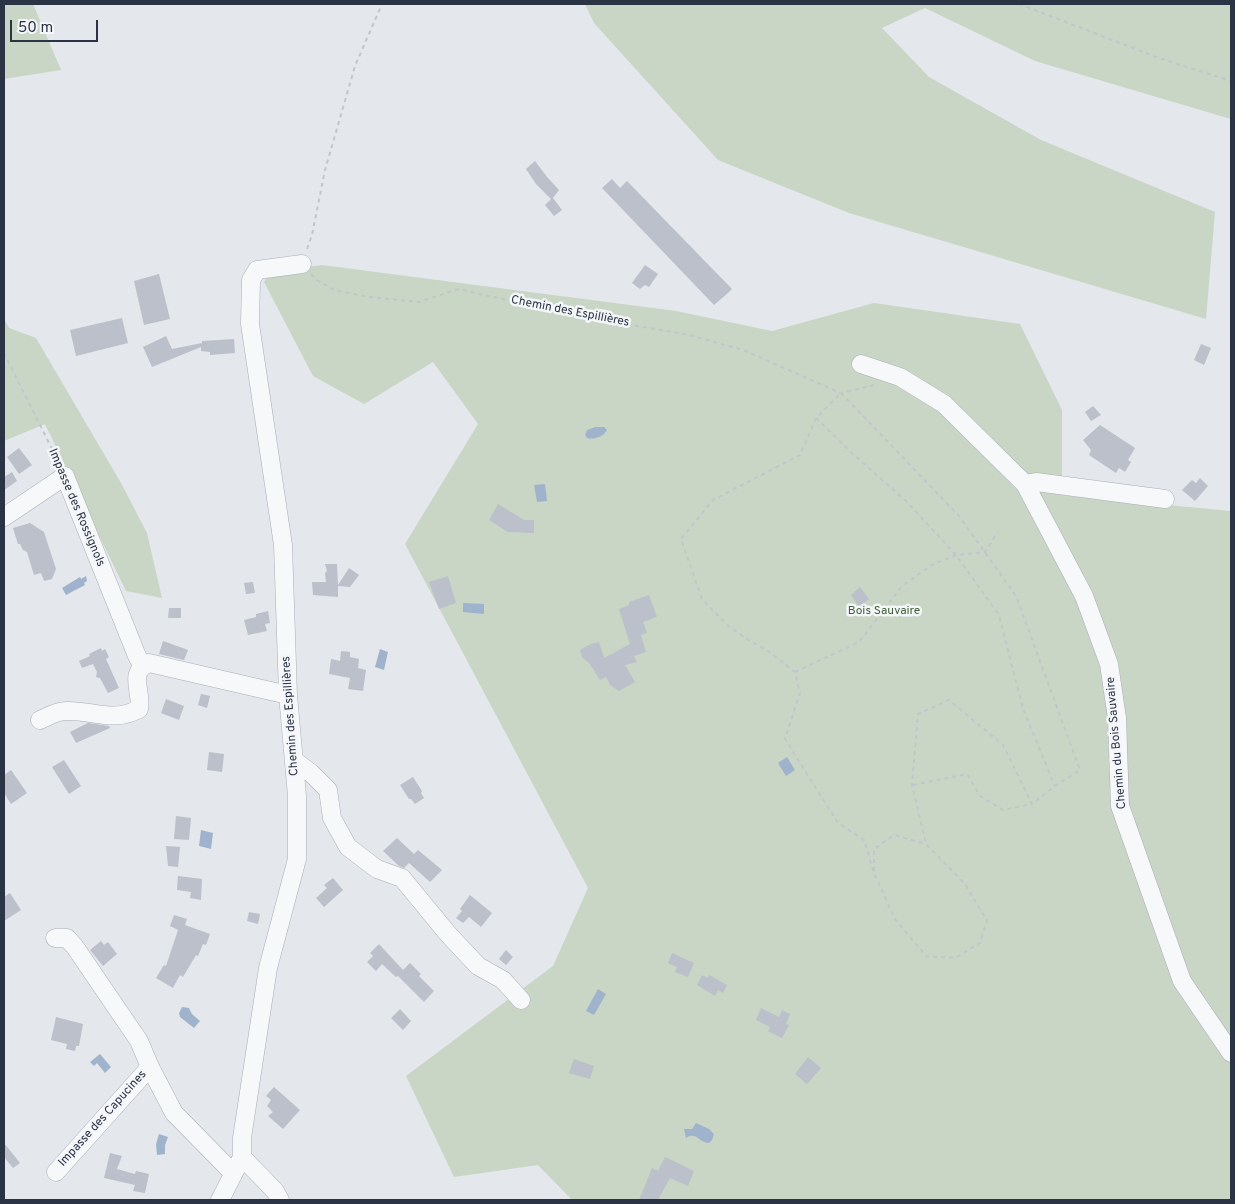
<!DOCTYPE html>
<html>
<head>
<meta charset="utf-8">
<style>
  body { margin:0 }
  #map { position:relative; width:1235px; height:1204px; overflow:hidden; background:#e4e7ec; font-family:Overpass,sans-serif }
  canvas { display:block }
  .frame { position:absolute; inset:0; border:5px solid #2b3445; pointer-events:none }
  .scale { position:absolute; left:10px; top:20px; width:88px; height:22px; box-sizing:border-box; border:2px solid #2b3445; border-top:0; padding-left:6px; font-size:15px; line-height:18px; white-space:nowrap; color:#2b3445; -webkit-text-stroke:4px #f4f6f9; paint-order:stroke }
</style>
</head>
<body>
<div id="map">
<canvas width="1235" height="1204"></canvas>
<div class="frame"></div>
<div class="scale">50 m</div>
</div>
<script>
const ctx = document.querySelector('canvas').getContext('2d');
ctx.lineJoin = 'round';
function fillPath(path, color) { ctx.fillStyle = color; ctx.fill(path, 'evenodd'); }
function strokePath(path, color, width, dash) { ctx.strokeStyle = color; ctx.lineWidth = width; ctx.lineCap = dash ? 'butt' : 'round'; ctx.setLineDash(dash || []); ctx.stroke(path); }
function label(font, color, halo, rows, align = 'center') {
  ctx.font = font + ' Overpass,sans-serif'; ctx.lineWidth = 5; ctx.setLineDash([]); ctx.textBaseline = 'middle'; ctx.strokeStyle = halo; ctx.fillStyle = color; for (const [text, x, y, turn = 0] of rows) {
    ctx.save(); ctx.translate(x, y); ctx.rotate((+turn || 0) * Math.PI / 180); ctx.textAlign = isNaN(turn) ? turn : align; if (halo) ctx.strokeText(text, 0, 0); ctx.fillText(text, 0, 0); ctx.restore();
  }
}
fillPath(new Path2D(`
  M 4,4 L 33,4 L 61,70 L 4,79 Z
  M 585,4 L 1231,4 L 1231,119 L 1035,61 L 925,8 L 882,28 L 929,77 L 1041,140 L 1215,212 L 1206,319 L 849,213 L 718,160 L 594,23 Z
  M 322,265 L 676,311 L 772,331 L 874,303 L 1020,324 L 1062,410 L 1062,495 L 1231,511 L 1231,1200 L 572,1200 L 538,1165 L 454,1177 L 406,1076 L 553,966 L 588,888 L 405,544 L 478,424 L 433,362 L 364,404 L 313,376 L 264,282 L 271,271 Z
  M 4,319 L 9,328 L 36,338 L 121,483 L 147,533 L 162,598 L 126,591 L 45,424 L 4,441 Z`), '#c9d6c5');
fillPath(new Path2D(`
  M 595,427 L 604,427 L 607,430 C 603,437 594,440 587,438 L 585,435 L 587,430 Z
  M 545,484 L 547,501 L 537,502 L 534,485 Z
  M 86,576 L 87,581 L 84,583 L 85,585 L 66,595 L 62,588 L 80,577 L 81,579 Z
  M 463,603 L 484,604 L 484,614 L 463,612 Z
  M 380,649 L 388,652 L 384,670 L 375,667 Z
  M 787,757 L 795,770 L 786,776 L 778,763 Z
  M 201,830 L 213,833 L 211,849 L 199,846 Z
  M 598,989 L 606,994 L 594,1015 L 586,1011 Z
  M 182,1007 L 189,1008 L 192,1014 L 200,1021 L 194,1028 L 180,1017 L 179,1013 Z
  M 100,1054 L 111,1067 L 105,1073 L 97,1063 L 94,1066 L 90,1062 Z
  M 696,1123 L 709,1129 L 714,1134 L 712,1140 L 709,1143 C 699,1143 696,1131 686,1138 L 684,1129 L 692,1129 Z
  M 159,1134 L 168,1137 L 165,1145 L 165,1154 L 157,1155 L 156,1144 Z`), '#9fb4cc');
fillPath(new Path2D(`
  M 535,161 L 547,177 L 559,190 L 553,198 L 562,210 L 554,216 L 545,205 L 551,199 L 536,184 L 526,169 Z
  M 612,179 L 620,188 L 627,181 L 732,289 L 728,293 L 714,305 L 602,188 Z
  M 645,265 L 658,274 L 649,287 L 645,285 L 640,289 L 632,283 Z
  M 159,274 L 170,319 L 144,325 L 134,281 Z
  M 122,318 L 128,343 L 76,356 L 70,330 Z
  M 166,336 L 172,349 L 202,343 L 202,341 L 234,339 L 235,353 L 210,355 L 210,352 L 201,351 L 201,347 L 152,367 L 143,347 Z
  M 1201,344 L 1211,348 L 1204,365 L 1194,360 Z
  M 1093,406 L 1101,415 L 1091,421 L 1085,412 Z
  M 1100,425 L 1135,448 L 1128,460 L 1131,462 L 1125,472 L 1119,468 L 1116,473 L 1089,455 L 1091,450 L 1083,440 Z
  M 19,448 L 32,465 L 19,474 L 7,457 Z
  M 12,472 L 17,481 L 4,490 L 4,477 Z
  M 1200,478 L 1208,486 L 1195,501 L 1182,490 L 1192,480 L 1196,483 Z
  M 498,504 L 524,520 L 534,520 L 534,533 L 508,532 L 489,520 Z
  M 30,523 L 44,532 L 56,569 L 52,579 L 44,581 L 41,573 L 34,575 L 27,552 L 23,550 L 20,544 L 18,544 L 13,528 Z
  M 325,564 L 337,564 L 338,585 L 349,568 L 359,575 L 350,587 L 338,586 L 338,597 L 313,595 L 312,582 L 326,582 L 325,573 L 327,571 Z
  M 448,576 L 456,603 L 439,609 L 429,582 Z
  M 253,582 L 255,593 L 246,594 L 244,583 Z
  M 860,587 L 869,599 L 859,607 L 851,595 Z
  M 649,595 L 657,617 L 643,622 L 647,633 L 641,635 L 646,652 L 634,656 L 637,662 L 625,665 L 635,682 L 619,691 L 610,685 L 606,677 L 600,680 L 590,664 L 582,657 L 580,650 L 591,644 L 599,642 L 604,658 L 630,644 L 619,609 L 629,605 L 629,602 Z
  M 169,608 L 181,608 L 181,618 L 168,618 Z
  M 268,611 L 270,623 L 265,624 L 267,631 L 248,635 L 244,620 L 256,617 L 256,614 Z
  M 163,641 L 188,650 L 184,660 L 159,654 Z
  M 101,648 L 102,651 L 105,649 L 109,657 L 106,659 L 119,688 L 108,693 L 100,678 L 96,677 L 97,672 L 93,664 L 82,668 L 79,661 L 90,656 L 89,654 Z
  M 341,651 L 350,652 L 350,657 L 359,659 L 358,668 L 366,670 L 363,691 L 348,689 L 350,678 L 329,674 L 331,659 L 340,661 Z
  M 201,694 L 210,696 L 207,708 L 198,705 Z
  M 166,699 L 184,706 L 179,720 L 161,713 Z
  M 88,723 L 109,726 L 110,728 L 76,743 L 70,732 Z
  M 209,752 L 224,754 L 222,772 L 207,770 Z
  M 64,760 L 81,786 L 69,794 L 52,767 Z
  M 11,770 L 27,793 L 11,804 L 4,793 L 4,775 Z
  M 413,777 L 422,791 L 421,793 L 424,798 L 415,804 L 411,799 L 409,799 L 400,785 Z
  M 176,816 L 191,818 L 189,840 L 174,839 Z
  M 397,838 L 414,854 L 418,850 L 442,870 L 430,882 L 409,863 L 404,868 L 399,866 L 383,851 Z
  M 166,846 L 180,847 L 178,867 L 168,866 Z
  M 178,876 L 202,879 L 201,900 L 190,898 L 191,892 L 177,890 Z
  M 333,878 L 343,890 L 324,907 L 316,898 L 327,888 L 324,885 Z
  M 10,893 L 21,910 L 4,921 L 4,897 Z
  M 470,895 L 492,913 L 481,927 L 469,917 L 463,923 L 456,918 L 462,911 L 460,909 Z
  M 249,912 L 260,914 L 258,924 L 247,921 Z
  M 174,915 L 187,919 L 185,925 L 210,934 L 206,945 L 203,944 L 198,956 L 196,955 L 183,977 L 180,975 L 173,988 L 156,978 L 164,965 L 166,966 L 178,930 L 170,926 Z
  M 101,941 L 104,945 L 108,942 L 117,954 L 103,966 L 90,950 Z
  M 379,944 L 403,970 L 410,963 L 421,974 L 419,976 L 434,991 L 424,1002 L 398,976 L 396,977 L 382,964 L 376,971 L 367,962 L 373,956 L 370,953 Z
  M 506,950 L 513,957 L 506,965 L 499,959 Z
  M 672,953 L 694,963 L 688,977 L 675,972 L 677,967 L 668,963 Z
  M 702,975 L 708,978 L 709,975 L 727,985 L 723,993 L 718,990 L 715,996 L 697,985 Z
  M 761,1008 L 779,1017 L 782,1010 L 790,1014 L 786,1024 L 789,1025 L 782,1038 L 768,1031 L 770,1027 L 756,1020 Z
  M 400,1009 L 411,1021 L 403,1030 L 391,1018 Z
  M 56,1017 L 83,1024 L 79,1046 L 76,1046 L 75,1051 L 66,1049 L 67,1044 L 51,1040 Z
  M 808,1057 L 821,1068 L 807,1084 L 795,1074 Z
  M 574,1059 L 594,1066 L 590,1079 L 569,1073 Z
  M 274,1087 L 300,1110 L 283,1129 L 268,1116 L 273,1112 L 267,1106 L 271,1100 L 266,1096 Z
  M 4,1143 L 20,1163 L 13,1168 L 4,1157 Z
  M 110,1153 L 122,1156 L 117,1169 L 135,1174 L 136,1171 L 149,1174 L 145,1193 L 133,1191 L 135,1185 L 104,1178 Z
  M 665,1157 L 694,1171 L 688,1186 L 670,1178 L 658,1200 L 639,1200 L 652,1168 L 658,1171 Z`), '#bbc0ca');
const minor = new Path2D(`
  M 861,364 L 900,377 L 944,404 L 1025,484 L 1084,596 L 1109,664 L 1117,718 L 1120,806 L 1182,981 L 1231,1053
  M 1025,484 L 1036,482 L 1165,499
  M 4,517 L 65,476 L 137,656 L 143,666
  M 40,720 C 49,716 57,711 66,711 C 93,710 113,723 139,709 C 143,693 127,672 149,663 L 288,695
  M 295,761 L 311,773 L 328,790 L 332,818 L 348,847 L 377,869 L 402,878 L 448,934 L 478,966 L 503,980 L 521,1000
  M 55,938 L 67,938 L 75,947 L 139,1041 L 150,1067 L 174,1113 L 233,1173
  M 242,1157 L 275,1191 L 280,1200
  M 56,1172 L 150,1067
  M 220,1200 L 242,1157 L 242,1138 L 268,968 L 297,859 L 297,796 L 288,695 L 283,545 L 250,324 L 251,280 L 257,270 L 302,264`);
strokePath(minor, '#a9aeb7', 19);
strokePath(new Path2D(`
  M 1019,4 L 1159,58 L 1231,81
  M 307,249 L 312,235 L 325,170 L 355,66 L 382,4
  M 311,274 L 317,280 L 334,290 L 369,297 L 419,302 L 458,289 L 569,314 L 689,335 L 743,350 L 841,393 L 874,385
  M 4,353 L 59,463
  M 841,393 L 959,516 L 1016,596 L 1080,770 L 1055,786 L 1032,804 L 1003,745 L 949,700 L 918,714 L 912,785 L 926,844 L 965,884 L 987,921 L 980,943 L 955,958 L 926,956 L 895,919 L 874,873 L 864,840 L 838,823 L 785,739 L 800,693 L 795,672 L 768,651 L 750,641 L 727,625 L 702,599 L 681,539 L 713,500 L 800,455 L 816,418 Z
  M 816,418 L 854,455 L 906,501 L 956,555 L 999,615 L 1023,709 L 1055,786
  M 795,672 L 859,642 L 902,586 L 932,565 L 956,555 L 985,552 L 998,532
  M 913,785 L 967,774 L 980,796 L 1003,810 L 1032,804
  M 874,871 L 874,849 L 894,835 L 926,844`), '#c2c5cb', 2, [4, 4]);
strokePath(minor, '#f7f8fa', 18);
label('12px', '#2b3445', '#f4f6f9', [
  ["Chemin des Espillières",570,312,11],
  ["Impasse des Rossignols",76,508,67],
  ["Chemin des Espillières",291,716,-94],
  ["Chemin du Bois Sauvaire",1117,743,-95],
  ["Impasse des Capucines",103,1119,-48]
]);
label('12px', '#3f6138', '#f4f6f9', [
  ["Bois Sauvaire",884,612]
]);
</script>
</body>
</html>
